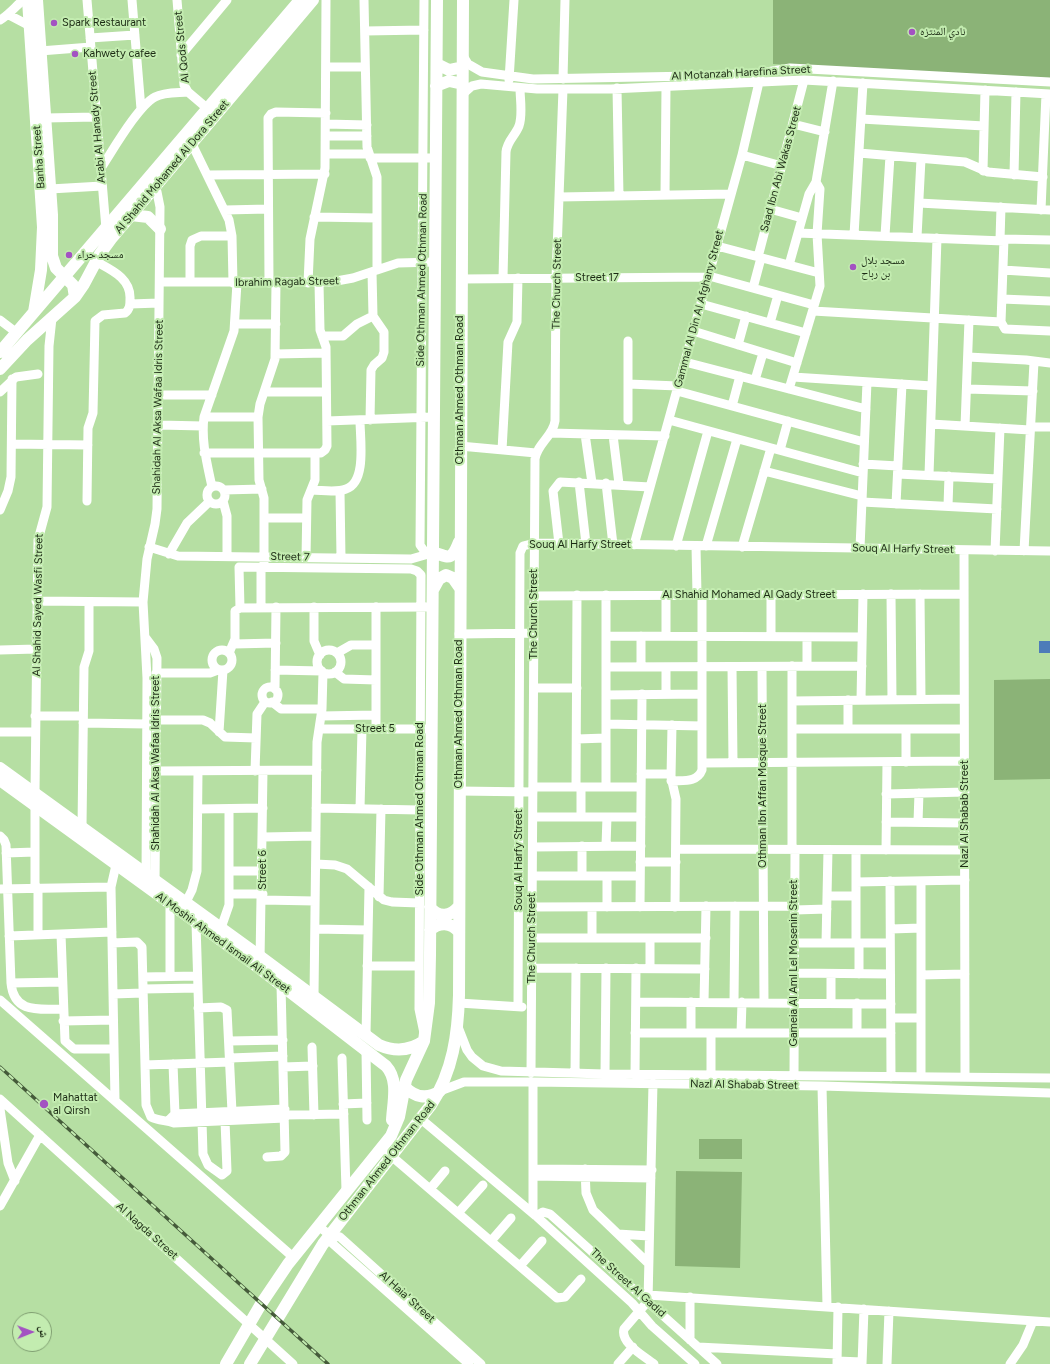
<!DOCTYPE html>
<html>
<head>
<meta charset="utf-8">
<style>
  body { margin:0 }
  #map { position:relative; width:1050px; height:1364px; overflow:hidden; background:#b6dfa3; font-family:Figtree,"Noto Naskh Arabic",sans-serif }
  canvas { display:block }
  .north { position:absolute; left:12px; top:1312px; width:40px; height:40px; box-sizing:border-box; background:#c3ecb0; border:1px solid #809f72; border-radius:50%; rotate:89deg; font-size:11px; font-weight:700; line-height:16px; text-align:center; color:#1c2b14 }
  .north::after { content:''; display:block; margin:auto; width:14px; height:18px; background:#a352c2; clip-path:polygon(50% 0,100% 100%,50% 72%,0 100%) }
</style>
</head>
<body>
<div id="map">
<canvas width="1050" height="1364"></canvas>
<div class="north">ش</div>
</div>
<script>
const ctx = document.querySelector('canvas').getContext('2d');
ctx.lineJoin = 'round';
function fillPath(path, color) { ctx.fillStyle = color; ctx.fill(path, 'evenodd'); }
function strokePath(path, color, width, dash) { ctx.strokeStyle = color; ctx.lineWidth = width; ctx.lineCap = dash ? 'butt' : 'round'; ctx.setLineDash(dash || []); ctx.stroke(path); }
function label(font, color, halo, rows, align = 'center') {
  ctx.font = font + ' Figtree,"Noto Naskh Arabic",sans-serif'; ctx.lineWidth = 4; ctx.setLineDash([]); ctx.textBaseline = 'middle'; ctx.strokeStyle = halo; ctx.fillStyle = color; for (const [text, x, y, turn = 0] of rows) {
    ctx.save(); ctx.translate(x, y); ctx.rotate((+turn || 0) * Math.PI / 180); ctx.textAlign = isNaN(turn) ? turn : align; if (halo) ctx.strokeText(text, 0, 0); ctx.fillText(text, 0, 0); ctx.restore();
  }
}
fillPath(new Path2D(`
  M 773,0 L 1050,0 L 1050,82 L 773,64 Z
  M 1050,679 L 1050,779 L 994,780 L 994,680 Z
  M 699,1139 L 742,1139 L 742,1159 L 699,1159 Z
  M 676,1171 L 742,1172 L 740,1268 L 675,1266 Z`), '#8bb377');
fillPath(new Path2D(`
  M 1039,641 L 1050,641 L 1050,653 L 1039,653 Z`), '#4d7cb9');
strokePath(new Path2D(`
  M 87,0 L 106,229
  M 132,0 L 141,109
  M 177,0 L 184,85 L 188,92 L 208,109
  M 364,0 L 367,147 L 377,177 L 377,270
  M 424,0 L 420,545 L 425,552 L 432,552
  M 9,15 L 30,26
  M 0,20 C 9,15 15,7 23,0
  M 365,31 L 424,30
  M 90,38 L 135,35
  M 40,51 L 91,47
  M 181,55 L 227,0
  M 463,56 L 468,64 L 482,72 L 533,79 L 694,76 L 761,73 L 790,68 L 1050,82
  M 326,67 L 365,67
  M 563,79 L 565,0
  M 509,80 L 514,0
  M 617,88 L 619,196
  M 463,94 L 472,86 L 481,84 L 537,89 L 611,89 L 804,80 L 1050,94
  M 45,118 L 96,117
  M 861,119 L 984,126
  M 326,124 L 367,125
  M 793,124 L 825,132
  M 326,136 L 367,136
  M 192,144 L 229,220 L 232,236 L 233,283
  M 859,153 L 965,162 L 988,172 L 1043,177
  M 326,154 L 368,154
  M 742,155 L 782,166
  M 370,158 L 435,158
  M 101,168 C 113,150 138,106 155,97 C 164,92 178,93 188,92
  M 983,171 L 985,90
  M 208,175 L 325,174
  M 1014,175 L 1016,92
  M 50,189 L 102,186
  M 665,195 L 666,87
  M 559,197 L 731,194
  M 919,203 L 1050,210
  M 770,209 L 802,218
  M 225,210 L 268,209
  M 1041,210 L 1046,94
  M 314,217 L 377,218
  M 798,233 L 1004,241
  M 854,235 L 863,83
  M 885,236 L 890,156
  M 917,237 L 921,159
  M 1000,240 L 1001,207
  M 1050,240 L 1004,239 L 1001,322 L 1005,329 L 1050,331
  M 717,246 L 819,273
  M 758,257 L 804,80
  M 789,265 L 809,194 L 816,182 L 833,81
  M 1003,270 L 1050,273
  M 709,276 L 814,305
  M 503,278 L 506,152 C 507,141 515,136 519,126 C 523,115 520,99 520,88
  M 461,279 L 708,277
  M 160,282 L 331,282 L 353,278 L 398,263 L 435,262
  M 190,282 L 190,246 L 192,240 L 201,236 L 232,236
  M 269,283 L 268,118 L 271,114 L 276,112 L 326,113
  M 308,283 L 310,239 L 325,168 L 326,0
  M 753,288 L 761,258
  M 1002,299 L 1050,301
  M 130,304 L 159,303
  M 701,304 L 806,333
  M 813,311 L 1001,322
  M 0,320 L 17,333
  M 770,323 L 778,295
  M 235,324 L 276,324
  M 693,331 L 797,363
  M 322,336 L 343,336 L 357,324 L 373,316
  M 738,345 L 746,316
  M 275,354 L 326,353
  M 968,357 L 1026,360 L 1050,363
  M 685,362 L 866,409
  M 793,377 L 932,386
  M 755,380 L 763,353
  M 628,384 L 678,386
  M 789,389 L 820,286 L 817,234 L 820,189 L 816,182
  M 967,389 L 1033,391
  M 677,391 L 864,442
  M 0,392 L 16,377 L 38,374
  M 264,392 L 326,392
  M 159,395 L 212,395
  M 732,406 L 740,376
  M 204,417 L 258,417
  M 370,420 L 371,370 L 374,365 L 382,358 L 384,352 L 384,332 L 373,316 L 372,272
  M 628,420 L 628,341
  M 669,420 L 863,473
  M 327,421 L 433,417
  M 931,424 L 1030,430
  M 159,425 L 203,426
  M 965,426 L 969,320
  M 1031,427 L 1050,427
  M 551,433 L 665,436
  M 585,434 L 592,483
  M 613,435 L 619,484
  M 12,444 L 88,445
  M 460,446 L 536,453
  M 502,450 L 508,342 L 517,322 L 518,278
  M 780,450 L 788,421
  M 204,453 L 321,453 L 325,450 L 327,446 L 326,347 L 320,330 L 319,283
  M 863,464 L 898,466
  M 764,471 L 862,496
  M 898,474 L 998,479
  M 929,475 L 937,238
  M 579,482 L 586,544
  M 606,483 L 613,545
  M207 495a9 9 0 1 1 18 0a9 9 0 1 1-18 0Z
  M 212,487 C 207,463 201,441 204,417 L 234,331 L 237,283
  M 224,490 L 262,489
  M 311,490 C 322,490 336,493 346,489 C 367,482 360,439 360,420
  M 340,491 L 341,558
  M 87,501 L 88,428 L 93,413 L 95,321 L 103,315 L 125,313 C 130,309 130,305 130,299 C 131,278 111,270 95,261
  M 223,501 L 227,516 L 227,556
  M 862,502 L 997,509
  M 896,504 L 902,384
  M 948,506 L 949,476
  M 0,510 L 8,491 L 11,477 L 12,379
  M 264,518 L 306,518
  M 559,544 L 553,491 L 560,482 L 650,487
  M 634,545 L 742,155 L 760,78
  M 676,546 L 708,431
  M 696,546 L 697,595
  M 706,546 L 737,439
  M 149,547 L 178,556 L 411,559 L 432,553
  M 742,547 L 771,448
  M 860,548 L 867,382
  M 964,550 L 965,1077
  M 995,551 L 1000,428
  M 1024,551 L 1034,362
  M 169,554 L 187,523 L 209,502
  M 306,558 L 307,500 L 315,480 L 315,453
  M 264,568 L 264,498 L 259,480 L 258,417 L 260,404 L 275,359 L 276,283
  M 891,594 L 892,700
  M 920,594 L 921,699
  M 666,595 L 666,636
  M 771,595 L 771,636
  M 534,596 L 964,594
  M 36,601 L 143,602
  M 261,607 L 261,568
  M 314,607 L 314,641 L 320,655
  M 240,608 L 239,567 L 411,569 L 417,571 L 421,575 L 419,1009 L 424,1033
  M 459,634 L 534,633
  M 606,636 L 862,637
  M 641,636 L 641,667
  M 145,637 L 154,649 L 157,658 L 155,884
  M 807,637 L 807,666
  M 234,644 L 276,643
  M212 660a10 10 0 1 1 20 0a10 10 0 1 1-20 0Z
  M 0,650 L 36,649
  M317 662a12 12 0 1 1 24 0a12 12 0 1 1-24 0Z
  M 229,653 L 235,639 L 235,611 L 240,608 L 427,607
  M 337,653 L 351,645 L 376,645
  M 606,667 L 862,666
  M 732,667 L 733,763
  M 762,667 L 764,1003
  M 275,670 L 322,671
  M 335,672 L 344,679 L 376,680
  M 156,673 L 210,673 L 218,670
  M262 695a8 8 0 1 1 16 0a8 8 0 1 1-16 0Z
  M 534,688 L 577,688
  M 275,689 L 276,607
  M 666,694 L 666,667
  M 606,695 L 702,694
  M 848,700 L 848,729
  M 861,700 L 863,594
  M 792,701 L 964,699
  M 272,702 L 281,709 L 322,709
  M 35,716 L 83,716
  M 321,716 L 376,715
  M 156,720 L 203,720 L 210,723 L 225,737 L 256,738
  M 83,723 L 147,724
  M 606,724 L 702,726
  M 672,725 L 671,777 L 676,799 L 675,907
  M 319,729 L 425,729
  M 376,729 L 376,607
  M 792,729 L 964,729
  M 906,729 L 906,762
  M 0,732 L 35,732
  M 219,732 L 223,670
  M 577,739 L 606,738
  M 702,763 L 965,761
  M 156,771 L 317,770
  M 255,771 L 257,714 L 265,702
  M 641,774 L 671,774
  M 671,781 C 683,780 697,783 702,770 L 702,595
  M 533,787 L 641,787
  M 576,787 L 577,595
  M 581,787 L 581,817
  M 606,787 L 606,595
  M 459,791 L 533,792
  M 35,793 L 38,540 L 47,507 L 49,346 L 52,318
  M 886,794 L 965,792
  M 35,806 L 35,888
  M 316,808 L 420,810
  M 198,809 L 263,808
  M 360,809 L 362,729
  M 533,817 L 641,817
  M 886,822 L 965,823
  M 918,822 L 919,793
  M 82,827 L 84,667 L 89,651 L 89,602
  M 0,836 L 4,840 L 6,845 L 11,983 C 14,1014 39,1009 63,1009
  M 263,837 L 316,836
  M 606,846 L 607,817
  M 533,847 L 641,846
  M 676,849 L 965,850
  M 792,850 L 792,666
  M 886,850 L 887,762
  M 6,853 L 35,852
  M 640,862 L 676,862
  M 316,864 L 335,865 L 347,869 L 384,900 L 392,902 L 419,903
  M 229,871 L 263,871
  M 533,876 L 640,876
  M 582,876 L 582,846
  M 146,878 L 147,678 L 143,602 L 147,559 L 155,524 L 157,509 L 160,207 L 157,192 L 151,184
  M 890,881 L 891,1077
  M 856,882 L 965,880
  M 38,888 L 38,935
  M 0,889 L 111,887
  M 229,894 L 263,894
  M 827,896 L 856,896
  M 379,897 L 381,809
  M 262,900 L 315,901
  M 186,902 L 192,890 L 197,871 L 198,771
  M 170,904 L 170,976
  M 532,907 L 795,906
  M 607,907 L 607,876
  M 640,907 L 642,694
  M 795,910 L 827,909
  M 196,923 L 203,1154 L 208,1165 L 222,1175 L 227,1171 L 225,1121
  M 221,928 L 229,905 L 229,809
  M 315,929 L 368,930
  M 891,929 L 921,928
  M 61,934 L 65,1041 L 74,1049 L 114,1049
  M 9,936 L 112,932
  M 532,938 L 706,938
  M 592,938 L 592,907
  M 650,938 L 650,968
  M 112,943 L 137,942 L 142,947 L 146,1105 L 151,1117 C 159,1121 166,1120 174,1123 L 285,1118
  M 795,943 L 890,943
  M 826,943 L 828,850
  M 856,943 L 856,850
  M 260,961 L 263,771
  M 367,966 L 419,966
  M 532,968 L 705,969
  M 795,973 L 890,974
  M 859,974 L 859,943
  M 921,975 L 965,974
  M 143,977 L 197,976
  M 11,983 L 62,982
  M 143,989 L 198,988
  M 113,994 L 143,993
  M 314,996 L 317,742 L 322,709 L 323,672
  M 0,1000 L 293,1257
  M 636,1002 L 891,1004
  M 704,1002 L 706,906
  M 734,1002 L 735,906
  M 459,1003 L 522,1007
  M 831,1003 L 831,974
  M 518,1006 L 520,553 L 523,546 L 535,543 L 1050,551
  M 198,1008 L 221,1007 L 227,1010 L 232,1112
  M 891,1018 L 921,1018
  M 63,1021 L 113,1020
  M 458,1027 L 467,1050 L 472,1057 L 483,1066 L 501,1071 L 605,1074 L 1050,1078
  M 635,1033 L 891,1033
  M 691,1033 L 691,1002
  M 741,1033 L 742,1002
  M 857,1033 L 857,1003
  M 366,1035 L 369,887
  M 229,1041 L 283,1040
  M 312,1047 L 314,1115
  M 366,1051 L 367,1120
  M 230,1058 L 283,1056
  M 342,1058 L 346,1190
  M 173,1064 L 175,1114
  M 145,1065 L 230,1062
  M 283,1067 L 313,1066
  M 531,1073 L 535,459 C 537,444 553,436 555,421 L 556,278 L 563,89
  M 575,1073 L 576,968
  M 605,1074 L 606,968
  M 635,1075 L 636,968
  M 711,1075 L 711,1033
  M 794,1076 L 795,849
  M 921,1077 L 921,881
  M 653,1083 L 648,1301 L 624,1329 C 620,1343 644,1356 654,1364
  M 822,1086 L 827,1306
  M 440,1091 L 464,1082 L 533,1082 L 822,1086 L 1050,1093
  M 0,1099 L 293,1364
  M 115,1100 L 111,887 L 116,865
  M 343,1104 L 367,1103
  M 0,1109 L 8,1163 L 15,1181
  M 285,1115 L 344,1114
  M 421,1119 L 536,1216 L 632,1303 L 652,1326 L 695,1364
  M 169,1120 L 175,1114 L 285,1109
  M 382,1148 L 557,1298 L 565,1297 L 581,1279
  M 267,1157 L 281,1156 L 285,1152 L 281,985
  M 533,1169 L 652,1170
  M 585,1169 L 586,1193 L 593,1210 L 648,1263
  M 533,1176 L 651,1178
  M 430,1189 L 445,1171
  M 0,1206 L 40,1135
  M 458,1213 L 483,1185
  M 533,1213 L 533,1082
  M 536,1216 L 543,1212 L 550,1214 L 717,1364
  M 318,1226 L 330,1235 L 333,1244 L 469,1364
  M 618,1234 L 649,1236
  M 330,1235 L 340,1237 L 481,1364
  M 491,1241 L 511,1218
  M 520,1266 L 542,1241
  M 648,1295 L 1050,1322
  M 690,1340 L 690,1297
  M 698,1347 L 837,1354
  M 837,1361 L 862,1362
  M 618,1364 L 633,1347
  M 837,1364 L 838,1307
  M 862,1364 L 864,1309
  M 887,1364 L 889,1311
  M 1010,1364 L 1023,1345 L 1033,1321`), '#fff', 9);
strokePath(new Path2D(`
  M 28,0 L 43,227 L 41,270 L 34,312
  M 37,0 L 52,215 L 52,256 L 56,268 L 73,285 L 75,297
  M 437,64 L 449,70 L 463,67
  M 436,86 L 449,81 L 463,84
  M 131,215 L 148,217 L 160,229
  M 0,352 L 300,0
  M 0,369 L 27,340 L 75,297 L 84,284 L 100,254 L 111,239 L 313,0
  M 432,552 C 449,557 451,562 459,542
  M 433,590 L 439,579 L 446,575 L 453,578 L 460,588
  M 0,768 L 261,957 L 379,1045 C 395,1052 410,1051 424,1041
  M 0,780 L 259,968 L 386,1066 C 399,1080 393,1102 392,1120
  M 430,907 C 438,918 451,917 459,906
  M 430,930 C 439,922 451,922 459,932
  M 404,1086 C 415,1098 427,1100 440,1091
  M 226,1364 L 261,1304 L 288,1264 L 391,1136 L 399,1117 L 406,1080 L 424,1041 L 429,1003 L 430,955 L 437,0
  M 250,1364 L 323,1244 L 431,1105 C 453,1071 458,1034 459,995 L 463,0`), '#fff', 12);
const rail = new Path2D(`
  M 0,1067 L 328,1364`);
strokePath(rail, '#455b3a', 3.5);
strokePath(rail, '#c3ecb0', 2, [6]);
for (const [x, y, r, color] of [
  [54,23,4,"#a352c2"],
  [912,32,4,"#a352c2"],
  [75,54,4,"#a352c2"],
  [69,255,4,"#a352c2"],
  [853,267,4,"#a352c2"],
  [44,1104,5,"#a352c2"]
]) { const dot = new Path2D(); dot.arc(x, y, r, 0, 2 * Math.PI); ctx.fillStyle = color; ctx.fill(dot); strokePath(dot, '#c3ecb0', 1.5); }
label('11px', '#1c2b14', '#c3ecb0', [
  ["Spark Restaurant",62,23],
  ["نادي المنتزه",920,32],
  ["Kahwety cafee",83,54],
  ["مسجد حراء",77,255],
  ["مسجد بلال",861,261],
  ["بن رباح",861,274],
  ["Mahattat",53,1098],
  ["al Qirsh",53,1111]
], 'left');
label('11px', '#1c2b14', '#c3ecb0', [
  ["Al Qods Street",182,47,-96],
  ["Al Motanzah Harefina Street",741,73,-3],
  ["Arabi Al Hanady Street",97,127,-95],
  ["Banha Street",39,157,-94],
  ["Al Shahid Mohamed Al Dora Street",172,167,-50],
  ["Saad Ibn Abi Wakas Street",781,169,-75],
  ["Street 17",597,278],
  ["Side Othman Ahmed Othman Road",422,280,-89],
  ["Ibrahim Ragab Street",287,282,-1],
  ["The Church Street",557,284,-89],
  ["Gammal Al Din Al Afghany Street",699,309,-75],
  ["Othman Ahmed Othman Road",460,390,-90],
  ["Shahidah Al Aksa Wafaa Idris Street",158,407,-89],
  ["Souq Al Harfy Street",580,545],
  ["Souq Al Harfy Street",903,549,1],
  ["Street 7",290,557,1],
  ["Al Shahid Mohamed Al Qady Street",749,595],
  ["Al Shahid Sayed Wasfi Street",38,605,-89],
  ["The Church Street",534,614,-90],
  ["Othman Ahmed Othman Road",459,714,-90],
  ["Street 5",375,729],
  ["Shahidah Al Aksa Wafaa Idris Street",156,763,-90],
  ["Othman Ibn Affan Mosque Street",763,786,-90],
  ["Side Othman Ahmed Othman Road",420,809,-90],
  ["Nazl Al Shabab Street",965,814,-90],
  ["Souq Al Harfy Street",519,860,-90],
  ["Street 6",263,870,-90],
  ["The Church Street",532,938,-90],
  ["Al Moshir Ahmed Ismail Ali Street",223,943,36],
  ["Gameia Al Aml Lel Mosenin Street",794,963,-90],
  ["Nazl Al Shabab Street",744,1085,1],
  ["Othman Ahmed Othman Road",387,1161,-52],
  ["Al Nagda Street",147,1231,42],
  ["The Street Al Gadid",628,1283,42],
  ["Al Haia' Street",407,1297,42]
]);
</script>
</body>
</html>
